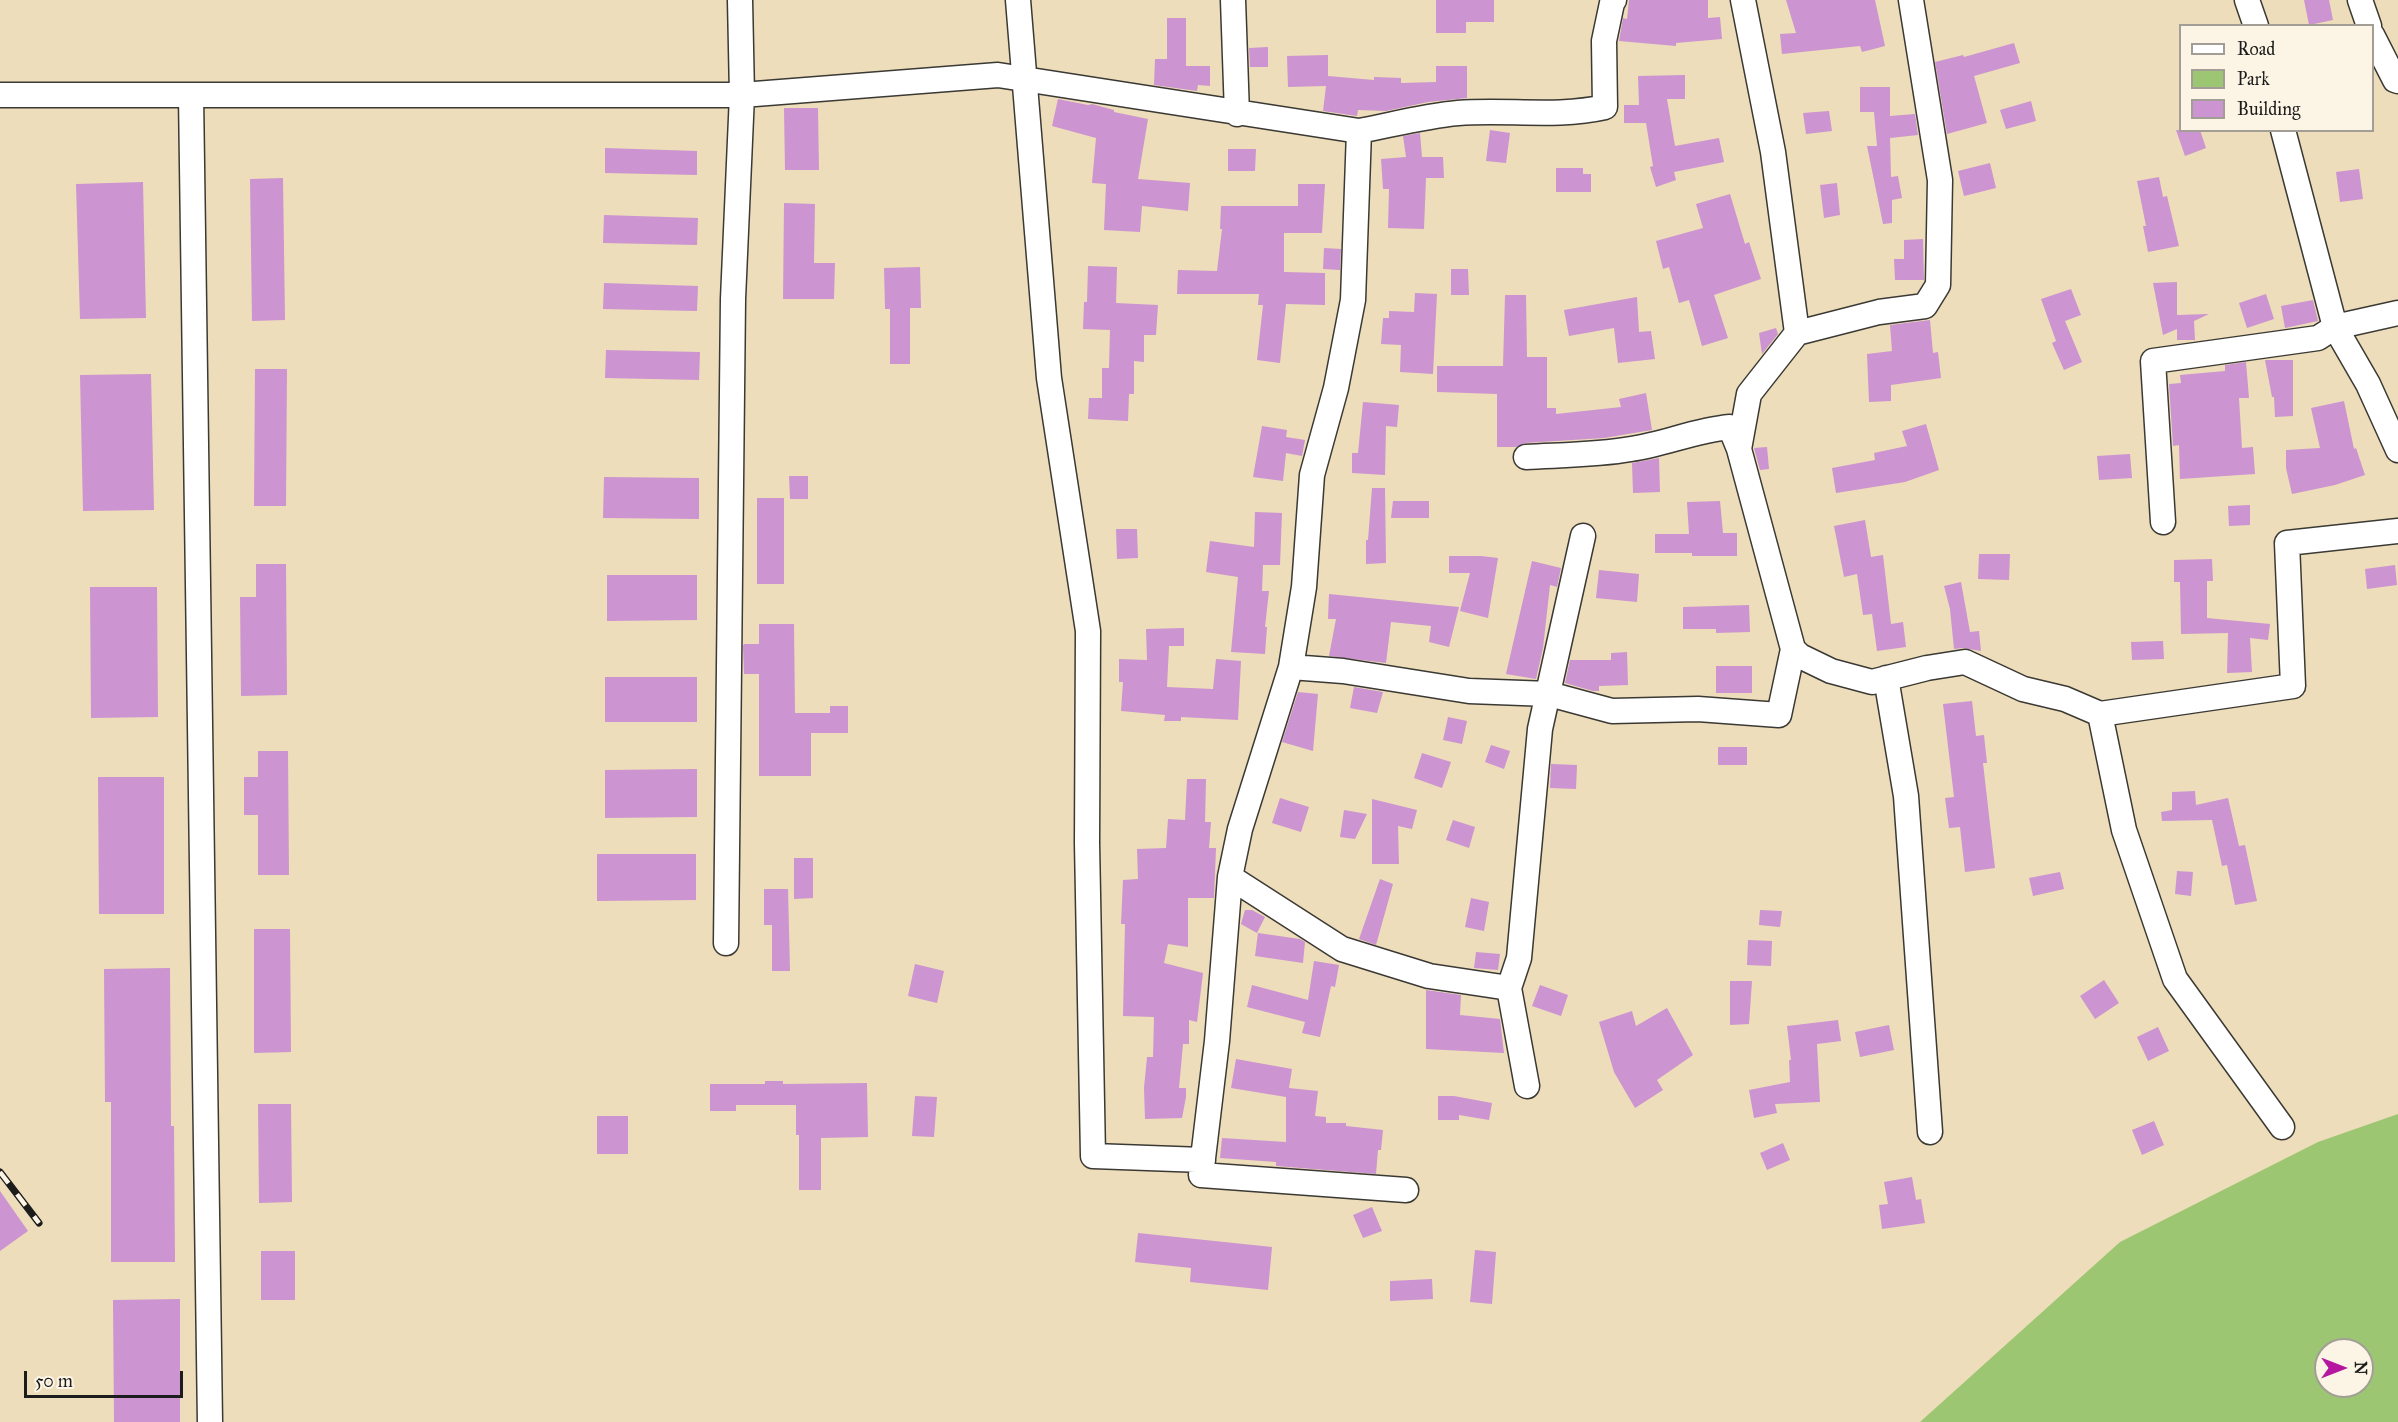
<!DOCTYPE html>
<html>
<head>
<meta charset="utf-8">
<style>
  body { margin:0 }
  #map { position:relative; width:2398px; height:1422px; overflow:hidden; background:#edddba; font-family:"IM FELL Great Primer",serif }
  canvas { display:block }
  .legend { position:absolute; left:2179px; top:24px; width:195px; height:108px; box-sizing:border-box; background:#fcf5e5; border:2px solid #a29e95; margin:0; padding:8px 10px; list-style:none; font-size:18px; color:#1c1c1c }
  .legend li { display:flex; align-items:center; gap:12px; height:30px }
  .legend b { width:30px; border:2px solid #a29e95 }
  .north { position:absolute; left:2314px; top:1338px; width:60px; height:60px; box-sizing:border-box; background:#fcf5e5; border:2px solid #a29e95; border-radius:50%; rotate:90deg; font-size:16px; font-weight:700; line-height:24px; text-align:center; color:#1c1c1c }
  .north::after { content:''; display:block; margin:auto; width:21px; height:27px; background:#b5179e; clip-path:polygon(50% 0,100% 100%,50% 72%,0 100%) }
  .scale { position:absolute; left:24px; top:1371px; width:159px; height:27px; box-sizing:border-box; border:3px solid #1c1c1c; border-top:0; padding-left:8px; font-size:18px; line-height:21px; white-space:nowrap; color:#1c1c1c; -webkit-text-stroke:4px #fcf5e5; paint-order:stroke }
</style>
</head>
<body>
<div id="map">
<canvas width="2398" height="1422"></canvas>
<ul class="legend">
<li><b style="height:8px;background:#fff"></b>Road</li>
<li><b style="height:16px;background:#9dc672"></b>Park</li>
<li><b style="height:16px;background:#cc94d0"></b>Building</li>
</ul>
<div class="north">N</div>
<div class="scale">50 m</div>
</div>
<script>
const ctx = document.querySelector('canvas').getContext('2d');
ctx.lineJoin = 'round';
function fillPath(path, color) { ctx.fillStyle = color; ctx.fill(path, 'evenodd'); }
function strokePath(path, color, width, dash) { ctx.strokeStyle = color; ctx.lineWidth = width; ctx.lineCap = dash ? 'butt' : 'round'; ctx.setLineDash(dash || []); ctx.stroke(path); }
fillPath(new Path2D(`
  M 2398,1114 L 2398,1422 L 1920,1422 L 2120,1242 L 2318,1142 ZM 2326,1350 L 2362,1350 L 2362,1386 L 2326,1386 Z`), '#9dc672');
fillPath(new Path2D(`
  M 1436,0 L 1494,0 L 1494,22 L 1466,22 L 1466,33 L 1436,33 Z
  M 1629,0 L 1708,0 L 1708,18 L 1720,17 L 1722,39 L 1676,43 L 1676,46 L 1619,41 L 1623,18 L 1627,19 Z
  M 1786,0 L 1875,0 L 1885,46 L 1862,52 L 1860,46 L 1782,54 L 1780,34 L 1796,33 Z
  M 2304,0 L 2329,0 L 2333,20 L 2309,25 Z
  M 1167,18 L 1186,18 L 1186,66 L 1210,66 L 1210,86 L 1198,85 L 1197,91 L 1154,85 L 1155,59 L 1167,59 Z
  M 2014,43 L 2020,63 L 1974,76 L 1987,123 L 1947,134 L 1935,62 L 1963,55 L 1964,57 Z
  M 1268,47 L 1268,67 L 1250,67 L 1249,48 Z
  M 1328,55 L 1328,76 L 1374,80 L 1374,77 L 1401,78 L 1401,83 L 1436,82 L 1436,66 L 1467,66 L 1467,98 L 1428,102 L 1386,111 L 1358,110 L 1357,116 L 1323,111 L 1326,86 L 1288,87 L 1287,56 Z
  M 1685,75 L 1685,99 L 1667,99 L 1675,146 L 1719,138 L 1724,162 L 1674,172 L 1676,180 L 1656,187 L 1650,167 L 1653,166 L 1646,123 L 1624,123 L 1624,105 L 1639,105 L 1638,76 Z
  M 1860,87 L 1890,87 L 1890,116 L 1915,114 L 1918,135 L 1890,138 L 1891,177 L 1898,176 L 1902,198 L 1892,200 L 1892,223 L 1883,224 L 1867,146 L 1877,146 L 1874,112 L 1860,112 Z
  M 1058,99 L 1088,105 L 1092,104 L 1114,110 L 1114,112 L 1148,119 L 1138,179 L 1190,183 L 1188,211 L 1142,206 L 1140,232 L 1104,230 L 1106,184 L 1092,183 L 1096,138 L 1052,126 Z
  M 2031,101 L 2036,121 L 2006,129 L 2000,110 Z
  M 784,108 L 818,108 L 819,170 L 785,170 Z
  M 1829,111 L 1832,131 L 1806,134 L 1803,113 Z
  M 1490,130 L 1510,133 L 1506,163 L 1486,161 Z
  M 2176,130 L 2200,130 L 2206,148 L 2185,156 Z
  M 1420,133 L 1422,157 L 1443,157 L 1444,178 L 1426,178 L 1424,229 L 1388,228 L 1389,189 L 1383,189 L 1381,159 L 1406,157 L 1403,136 Z
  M 605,148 L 697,151 L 697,175 L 605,173 Z
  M 1228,149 L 1256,149 L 1255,171 L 1228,171 Z
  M 1990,163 L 1996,188 L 1964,196 L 1958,171 Z
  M 1556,168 L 1583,168 L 1583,174 L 1591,174 L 1591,192 L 1556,192 Z
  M 2359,169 L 2363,199 L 2340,202 L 2336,172 Z
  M 2159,177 L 2163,197 L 2167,196 L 2179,246 L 2148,252 L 2143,226 L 2146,226 L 2137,181 Z
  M 283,178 L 285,320 L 252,321 L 250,179 Z
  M 143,182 L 146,318 L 80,319 L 76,184 Z
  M 1837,183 L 1840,215 L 1824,218 L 1820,185 Z
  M 1298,184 L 1325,184 L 1322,233 L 1284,233 L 1284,272 L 1325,273 L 1325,305 L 1286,304 L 1280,363 L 1257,360 L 1263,305 L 1258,305 L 1259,294 L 1177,294 L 1178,270 L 1217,271 L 1222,229 L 1220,229 L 1221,206 L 1298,206 Z
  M 1730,194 L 1745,244 L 1749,242 L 1761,279 L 1714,295 L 1728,338 L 1702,346 L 1689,300 L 1679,303 L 1669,267 L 1663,269 L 1656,241 L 1703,228 L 1696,204 Z
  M 784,203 L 815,204 L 814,263 L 835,263 L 834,299 L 783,299 Z
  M 604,215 L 698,218 L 697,245 L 603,243 Z
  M 1923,239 L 1924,280 L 1895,280 L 1894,259 L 1904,259 L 1904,240 Z
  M 1324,248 L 1341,249 L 1340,270 L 1323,269 Z
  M 1088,266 L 1117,267 L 1116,303 L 1158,305 L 1156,335 L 1144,335 L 1144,362 L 1134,361 L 1134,394 L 1129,394 L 1128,421 L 1088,419 L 1089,398 L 1102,398 L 1102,368 L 1109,368 L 1110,330 L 1083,329 L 1084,302 L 1087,302 Z
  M 920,267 L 921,308 L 910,308 L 910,364 L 890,364 L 890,309 L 885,309 L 884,268 Z
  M 1451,269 L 1468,269 L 1469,295 L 1451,295 Z
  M 2177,282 L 2177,315 L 2209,314 L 2194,321 L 2195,340 L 2177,340 L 2177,329 L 2163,335 L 2153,283 Z
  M 604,283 L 698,286 L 697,311 L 603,309 Z
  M 2071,289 L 2081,315 L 2065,321 L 2082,362 L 2064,370 L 2052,343 L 2056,341 L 2041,299 Z
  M 1415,293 L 1437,294 L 1433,374 L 1400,372 L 1401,345 L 1381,344 L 1383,318 L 1389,318 L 1389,311 L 1414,312 Z
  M 2266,294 L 2274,319 L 2247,328 L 2239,303 Z
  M 1505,295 L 1526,295 L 1527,357 L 1547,357 L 1547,408 L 1556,408 L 1556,414 L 1621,407 L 1619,399 L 1646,393 L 1652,430 L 1604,438 L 1525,443 L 1517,447 L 1497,447 L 1497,394 L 1437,392 L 1437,366 L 1503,366 Z
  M 1637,297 L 1639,332 L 1651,331 L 1655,359 L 1618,363 L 1614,328 L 1569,336 L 1564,310 Z
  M 2313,300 L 2318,321 L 2285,328 L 2281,306 Z
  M 1930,320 L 1933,353 L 1938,352 L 1941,378 L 1891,385 L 1891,401 L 1869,402 L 1867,354 L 1892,351 L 1890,325 Z
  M 1776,328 L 1778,334 L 1762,354 L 1759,333 Z
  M 606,350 L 700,352 L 699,380 L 605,378 Z
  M 2265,360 L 2293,360 L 2293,416 L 2275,417 L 2274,397 L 2272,397 Z
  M 2246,362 L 2249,398 L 2239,398 L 2242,448 L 2253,447 L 2255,474 L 2180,479 L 2179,445 L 2173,446 L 2169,384 L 2181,383 L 2180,375 L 2225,371 L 2225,365 Z
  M 255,369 L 287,369 L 286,506 L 254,506 Z
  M 151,374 L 154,510 L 83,511 L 80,375 Z
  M 2344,401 L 2354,449 L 2356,448 L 2365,475 L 2335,485 L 2292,494 L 2286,468 L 2286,450 L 2320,448 L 2311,408 Z
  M 1363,402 L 1399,405 L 1397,427 L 1386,426 L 1385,475 L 1352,473 L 1352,453 L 1358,453 Z
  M 1926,424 L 1939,470 L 1905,482 L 1836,493 L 1832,468 L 1875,460 L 1874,453 L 1907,446 L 1902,431 Z
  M 1262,426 L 1287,430 L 1286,437 L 1305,440 L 1302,456 L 1286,453 L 1283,481 L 1253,477 Z
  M 1767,447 L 1769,469 L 1760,470 L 1754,448 Z
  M 2130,454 L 2132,478 L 2099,480 L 2097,456 Z
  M 1659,458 L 1660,492 L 1633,493 L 1632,463 Z
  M 789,476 L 808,476 L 808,499 L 790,499 Z
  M 604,477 L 699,478 L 699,519 L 603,518 Z
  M 1372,488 L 1385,488 L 1386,563 L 1366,564 L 1366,540 L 1368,540 Z
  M 757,498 L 784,498 L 784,584 L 757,584 Z
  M 1393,501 L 1429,501 L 1429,518 L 1391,518 Z
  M 1720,501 L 1723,533 L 1737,533 L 1737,556 L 1692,556 L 1692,553 L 1655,553 L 1655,534 L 1689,534 L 1687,502 Z
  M 2250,505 L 2250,525 L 2229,526 L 2228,506 Z
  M 1255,512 L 1282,513 L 1280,565 L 1263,565 L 1262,591 L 1269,591 L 1265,627 L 1267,627 L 1265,654 L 1231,652 L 1238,577 L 1206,572 L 1210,541 L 1254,547 Z
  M 1865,520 L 1871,557 L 1883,555 L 1891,624 L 1903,622 L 1906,647 L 1877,651 L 1872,614 L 1863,615 L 1857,574 L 1844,577 L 1834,526 Z
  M 1116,529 L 1137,529 L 1138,558 L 1117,559 Z
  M 1979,554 L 2010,554 L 2009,580 L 1978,579 Z
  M 1449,556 L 1481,556 L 1498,558 L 1488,618 L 1460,611 L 1470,573 L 1449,573 Z
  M 2212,559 L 2213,581 L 2207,581 L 2207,618 L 2270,624 L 2268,640 L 2250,638 L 2252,672 L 2227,673 L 2228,633 L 2181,634 L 2180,582 L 2174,582 L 2174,560 Z
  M 1532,561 L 1561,568 L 1557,587 L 1550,585 L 1543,648 L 1536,679 L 1506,674 Z
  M 256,564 L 286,564 L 287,695 L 241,696 L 240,597 L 256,597 Z
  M 2395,565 L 2397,585 L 2367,589 L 2365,569 Z
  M 1599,570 L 1639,574 L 1637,602 L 1596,598 Z
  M 607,575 L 697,575 L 697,620 L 607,621 Z
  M 1961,582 L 1970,632 L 1979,631 L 1981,651 L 1963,648 L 1954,649 L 1950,609 L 1944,586 Z
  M 90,587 L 157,587 L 158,717 L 91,718 Z
  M 1329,594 L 1459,607 L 1449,647 L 1429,642 L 1431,626 L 1391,622 L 1386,663 L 1329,656 L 1336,619 L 1328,619 Z
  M 1749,605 L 1750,632 L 1716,633 L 1716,629 L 1683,629 L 1683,607 Z
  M 759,624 L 794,624 L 795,713 L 830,713 L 830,706 L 848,706 L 848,733 L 811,733 L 811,776 L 759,776 L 759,674 L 744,674 L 743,646 L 744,644 L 759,644 Z
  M 1184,628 L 1184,646 L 1169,646 L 1167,687 L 1213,689 L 1216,659 L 1241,661 L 1238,720 L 1181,717 L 1181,721 L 1164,721 L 1165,715 L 1121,711 L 1123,682 L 1119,682 L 1119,659 L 1147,660 L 1146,629 Z
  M 2163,641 L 2164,659 L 2132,660 L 2131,642 Z
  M 1627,652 L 1628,685 L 1599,686 L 1599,691 L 1593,691 L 1565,683 L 1570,660 L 1611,660 L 1611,653 Z
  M 1716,666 L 1752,666 L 1752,693 L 1716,693 Z
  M 605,677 L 697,677 L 697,722 L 605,722 Z
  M 1354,687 L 1383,692 L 1377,713 L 1350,708 Z
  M 1298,692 L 1318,694 L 1313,751 L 1282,742 Z
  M 1972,701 L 1976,736 L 1984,735 L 1987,763 L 1983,763 L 1995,868 L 1965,872 L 1960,827 L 1949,828 L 1945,798 L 1954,797 L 1943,704 Z
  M 1448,717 L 1467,721 L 1462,744 L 1443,740 Z
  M 1491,745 L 1510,751 L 1504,769 L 1485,762 Z
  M 1718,747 L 1747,747 L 1747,765 L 1718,765 Z
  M 258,751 L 288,751 L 289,875 L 258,875 L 258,815 L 244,815 L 244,777 L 258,777 Z
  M 1422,753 L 1451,762 L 1442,788 L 1414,778 Z
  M 1551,764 L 1577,765 L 1576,789 L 1550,788 Z
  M 697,769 L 697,817 L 605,818 L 605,770 Z
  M 98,777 L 164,777 L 164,914 L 99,914 Z
  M 1187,779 L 1206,779 L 1205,822 L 1211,822 L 1209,848 L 1216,848 L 1214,898 L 1188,898 L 1188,947 L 1168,944 L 1164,963 L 1203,973 L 1197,1022 L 1189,1020 L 1189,1044 L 1183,1044 L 1179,1088 L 1186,1088 L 1186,1097 L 1182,1118 L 1145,1119 L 1144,1088 L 1147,1057 L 1153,1057 L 1154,1017 L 1123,1016 L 1125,924 L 1121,924 L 1123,880 L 1138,879 L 1137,849 L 1166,848 L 1168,819 L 1185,820 Z
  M 2195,791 L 2196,805 L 2228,798 L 2239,846 L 2245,845 L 2257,901 L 2235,905 L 2227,865 L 2222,866 L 2212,820 L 2162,821 L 2161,812 L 2172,810 L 2172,792 Z
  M 1280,798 L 1309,807 L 1301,832 L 1272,823 Z
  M 1372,799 L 1417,810 L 1412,829 L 1398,826 L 1399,864 L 1372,864 Z
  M 1344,810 L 1367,814 L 1355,839 L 1340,837 Z
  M 1453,820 L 1475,827 L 1469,848 L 1446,840 Z
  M 597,854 L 696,854 L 696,900 L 597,901 Z
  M 794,858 L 813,858 L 813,898 L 794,899 Z
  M 2177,871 L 2193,872 L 2191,896 L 2175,894 Z
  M 2060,872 L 2064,889 L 2033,896 L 2029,878 Z
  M 1380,879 L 1393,884 L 1376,945 L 1359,939 Z
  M 764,889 L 788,889 L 790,971 L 772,971 L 772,925 L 764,925 Z
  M 1471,898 L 1489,902 L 1484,931 L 1465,927 Z
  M 1245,910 L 1252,910 L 1265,917 L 1257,933 L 1241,924 Z
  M 1760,910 L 1782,911 L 1780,927 L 1759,925 Z
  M 254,929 L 290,929 L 291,1052 L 254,1053 Z
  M 1258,933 L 1300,939 L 1305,942 L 1303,963 L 1255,956 Z
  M 1748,940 L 1772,941 L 1771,966 L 1747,965 Z
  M 1476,952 L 1500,954 L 1498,970 L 1474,968 Z
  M 1314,961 L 1339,965 L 1335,987 L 1331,986 L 1320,1037 L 1302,1033 L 1305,1022 L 1247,1007 L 1252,985 L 1308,1000 Z
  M 915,964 L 944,971 L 937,1003 L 908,996 Z
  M 170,968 L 171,1126 L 174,1126 L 175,1262 L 111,1262 L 111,1102 L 105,1102 L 104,969 Z
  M 2104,980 L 2119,1003 L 2095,1019 L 2080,996 Z
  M 1730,981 L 1752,981 L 1749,1024 L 1730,1025 Z
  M 1540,985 L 1568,995 L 1561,1016 L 1532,1006 Z
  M 1426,990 L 1461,995 L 1460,1015 L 1500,1019 L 1504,1053 L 1426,1049 Z
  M 1667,1008 L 1693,1055 L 1657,1080 L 1663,1090 L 1635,1108 L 1614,1072 L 1599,1022 L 1632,1011 L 1636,1026 Z
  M 1838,1020 L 1841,1041 L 1817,1044 L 1820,1102 L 1775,1104 L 1777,1113 L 1754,1118 L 1749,1090 L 1790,1082 L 1789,1060 L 1791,1060 L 1787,1026 Z
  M 1889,1025 L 1894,1050 L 1860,1057 L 1855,1032 Z
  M 2158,1027 L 2169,1051 L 2148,1061 L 2137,1037 Z
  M 1236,1059 L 1292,1069 L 1289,1088 L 1318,1091 L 1315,1116 L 1326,1117 L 1326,1123 L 1346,1123 L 1346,1126 L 1383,1130 L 1381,1150 L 1378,1150 L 1376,1174 L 1276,1166 L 1276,1162 L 1220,1158 L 1222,1138 L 1286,1142 L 1286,1097 L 1231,1088 Z
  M 765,1081 L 783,1081 L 783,1084 L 867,1083 L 868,1137 L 821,1138 L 821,1190 L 799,1190 L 799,1135 L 796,1135 L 796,1105 L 736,1105 L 736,1111 L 710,1111 L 710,1084 L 765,1084 Z
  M 915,1096 L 937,1097 L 934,1137 L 912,1136 Z
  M 1438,1096 L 1454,1096 L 1492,1103 L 1489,1120 L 1459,1115 L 1459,1120 L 1438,1120 Z
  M 258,1104 L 291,1104 L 292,1202 L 259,1203 Z
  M 597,1116 L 628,1116 L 628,1154 L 597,1154 Z
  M 2154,1121 L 2164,1145 L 2142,1155 L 2132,1130 Z
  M 1783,1143 L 1790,1160 L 1767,1170 L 1760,1153 Z
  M 1912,1177 L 1916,1200 L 1921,1199 L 1925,1223 L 1882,1229 L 1879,1205 L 1888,1204 L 1884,1182 Z
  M 0,1191 L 28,1231 L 0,1251 Z
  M 1372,1207 L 1382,1231 L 1363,1238 L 1353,1215 Z
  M 1138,1233 L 1272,1247 L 1268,1290 L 1190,1282 L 1191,1268 L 1135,1262 Z
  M 1475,1250 L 1496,1252 L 1492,1304 L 1470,1302 Z
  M 261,1251 L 295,1251 L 295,1300 L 261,1300 Z
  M 1432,1279 L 1433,1299 L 1390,1301 L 1390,1281 Z
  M 180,1299 L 180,1422 L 114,1422 L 113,1300 Z`), '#cc94d0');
const minor = new Path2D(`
  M 1018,0 L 1049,378 L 1088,631 L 1087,843 L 1093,1156 L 1203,1160
  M 1233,0 L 1237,114
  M 2247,0 L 2256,26
  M 2360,0 L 2369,26
  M 2372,35 L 2395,80 L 2398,81
  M 0,95 L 742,95 L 998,75 L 1359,131 L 1353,300 L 1336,388 L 1312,475 L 1304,587 L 1291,667 L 1240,829 L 1230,877 L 1217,1041 L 1201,1175 L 1406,1190
  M 191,95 L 210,1422
  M 2283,130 L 2335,327 L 2368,384 L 2398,450
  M 1359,131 C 1391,125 1425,116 1458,113 C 1507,109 1556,118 1605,107 L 1604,41 L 1612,3 L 1614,0
  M 1797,333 L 1879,312 L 1925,306 L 1938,285 L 1940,180 L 1911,0
  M 1526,457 C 1560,455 1597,455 1631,449 C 1665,444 1696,430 1730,427 L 1739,449
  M 2163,522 L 2153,361 L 2318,338 L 2335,327 L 2398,313
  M 1793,649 L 1800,656 L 1831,671 L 1872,682 L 1927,668 L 1965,662 L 2023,689 L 2065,699 L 2100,714
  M 1291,667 L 1343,671 L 1469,691 L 1549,694 L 1612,711 L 1698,709 L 1779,715 L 1793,649 L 1739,449 L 1749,394 L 1797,333 L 1773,152 L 1743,0
  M 1886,678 L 1906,796 L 1930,1132
  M 1230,877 L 1342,949 L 1429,976 L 1509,988
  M 726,943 L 733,299 L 742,95 L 740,0
  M 1527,1086 L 1509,988 L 1519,958 L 1540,729 L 1583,536
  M 2282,1127 L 2175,979 L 2124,830 L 2100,714 L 2293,686 L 2287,543 L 2398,531`);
strokePath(minor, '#3b3934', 27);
strokePath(minor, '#fff', 24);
const rail = new Path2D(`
  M 0,1172 L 39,1223`);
strokePath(rail, '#1c1c1c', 7);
strokePath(rail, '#fcf5e5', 4.5, [14]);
</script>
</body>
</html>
